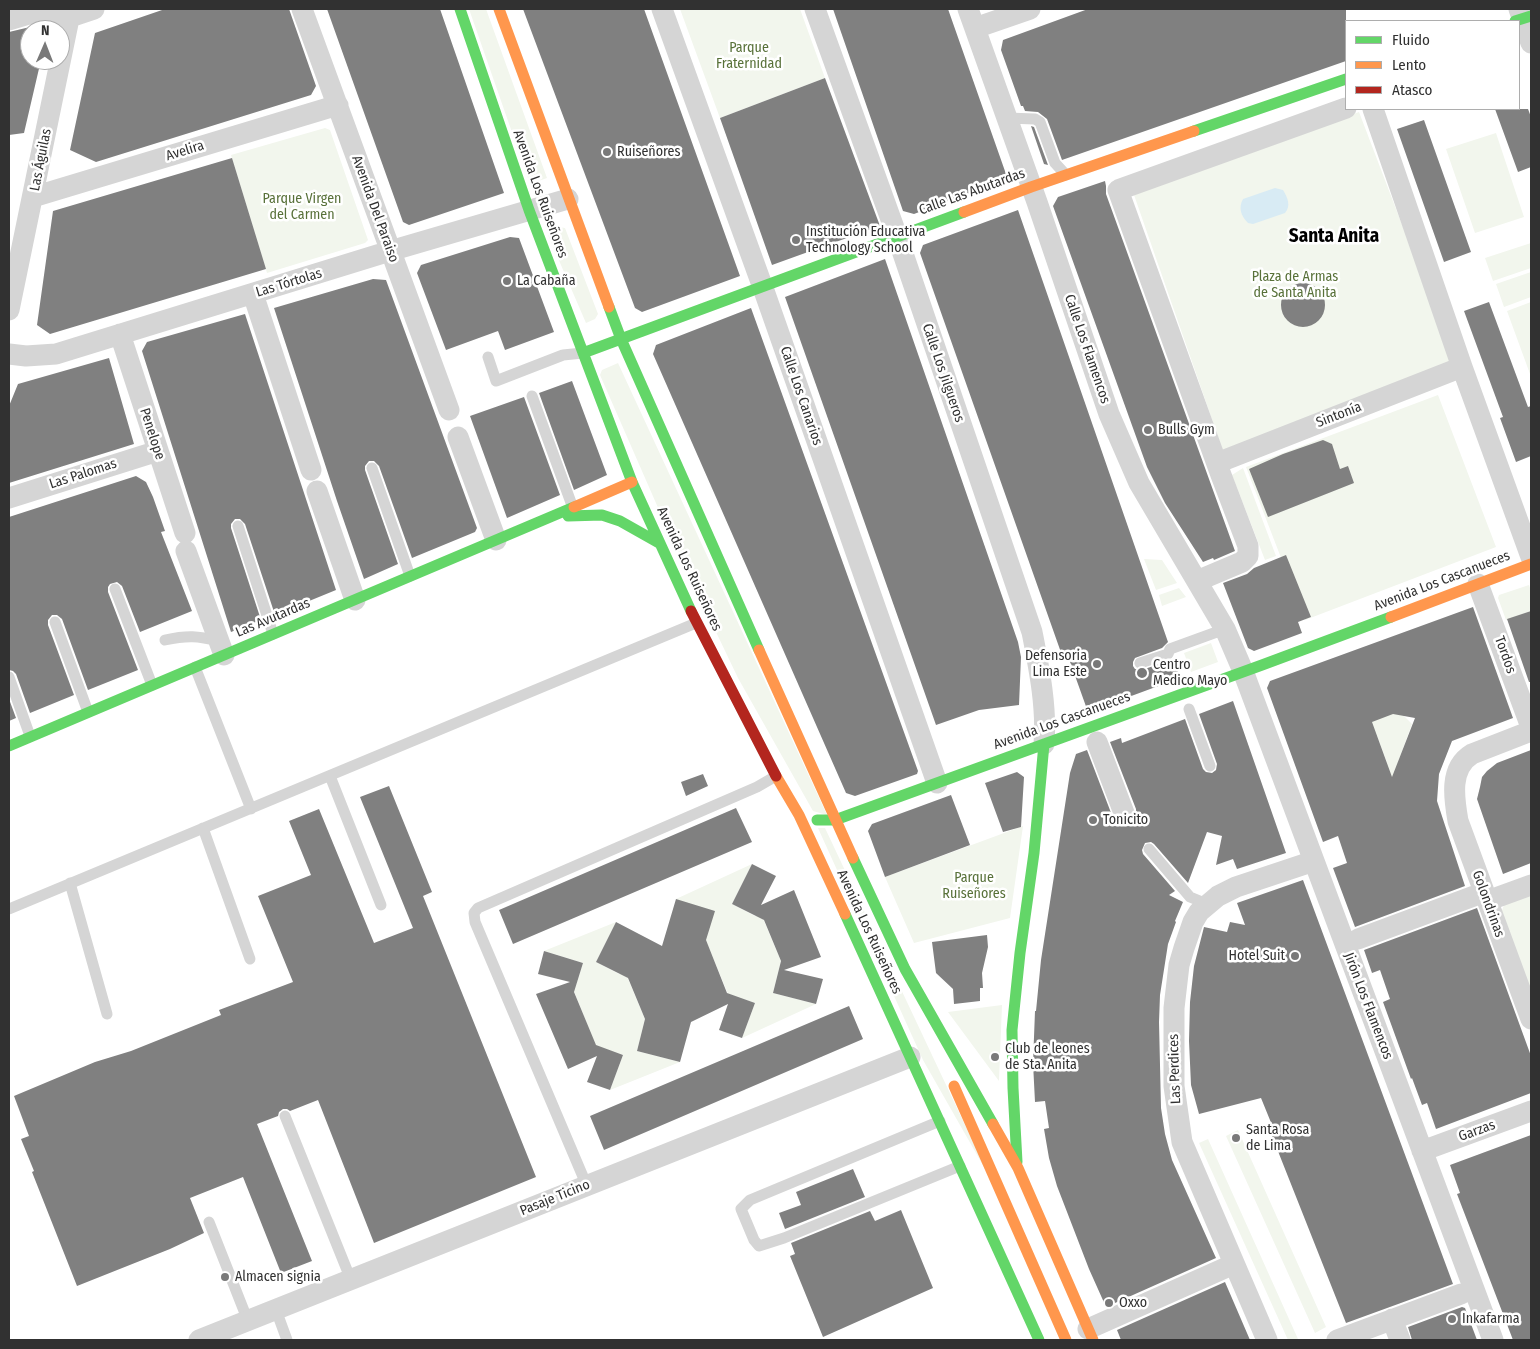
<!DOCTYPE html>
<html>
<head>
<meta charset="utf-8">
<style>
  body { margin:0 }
  #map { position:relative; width:1540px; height:1349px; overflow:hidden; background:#fff; font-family:"Fira Sans Condensed",sans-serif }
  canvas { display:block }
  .frame { position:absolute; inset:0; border:10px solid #313131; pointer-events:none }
  .legend { position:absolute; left:1345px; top:20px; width:175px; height:90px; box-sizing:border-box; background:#fff; border:1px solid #adadad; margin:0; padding:6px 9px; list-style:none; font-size:15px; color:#313131 }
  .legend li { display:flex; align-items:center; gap:10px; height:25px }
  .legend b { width:25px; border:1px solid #adadad }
  .north { position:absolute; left:20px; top:20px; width:50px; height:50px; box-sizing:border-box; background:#fff; border:1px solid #adadad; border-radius:50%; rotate:1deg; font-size:14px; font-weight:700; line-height:20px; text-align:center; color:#313131 }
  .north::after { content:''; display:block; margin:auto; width:18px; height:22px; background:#797979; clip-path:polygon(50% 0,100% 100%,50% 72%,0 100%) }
</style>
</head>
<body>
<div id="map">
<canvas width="1540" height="1349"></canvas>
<div class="frame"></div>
<ul class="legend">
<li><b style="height:6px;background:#63d668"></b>Fluido</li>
<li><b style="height:6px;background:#ff974d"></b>Lento</li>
<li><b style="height:6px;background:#b3261e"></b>Atasco</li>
</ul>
<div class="north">N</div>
</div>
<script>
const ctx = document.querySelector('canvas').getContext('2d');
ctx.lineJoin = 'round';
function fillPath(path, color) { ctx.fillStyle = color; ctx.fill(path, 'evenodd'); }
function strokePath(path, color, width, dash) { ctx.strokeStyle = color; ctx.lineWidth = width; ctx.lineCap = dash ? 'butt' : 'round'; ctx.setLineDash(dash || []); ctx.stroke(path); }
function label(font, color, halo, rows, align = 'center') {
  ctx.font = font + ' "Fira Sans Condensed",sans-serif'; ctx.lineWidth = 5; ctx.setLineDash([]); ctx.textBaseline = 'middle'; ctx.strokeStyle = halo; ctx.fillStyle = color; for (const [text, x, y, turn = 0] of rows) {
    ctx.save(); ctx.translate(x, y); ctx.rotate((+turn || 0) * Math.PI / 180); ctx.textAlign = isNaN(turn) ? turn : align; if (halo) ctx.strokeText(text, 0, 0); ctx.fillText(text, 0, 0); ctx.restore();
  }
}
fillPath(new Path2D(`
  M 469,9 L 486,9 L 547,178 L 530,184 Z
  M 680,9 L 800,9 L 825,78 L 720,118 Z
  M 1359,112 L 1454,361 L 1223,451 L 1133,192 L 1235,157 Z
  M 325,128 L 330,130 L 368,240 L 365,243 L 267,273 L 231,155 Z
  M 1496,133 L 1524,217 L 1475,233 L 1446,149 Z
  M 558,227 L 565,228 L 598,314 L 595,319 L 586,323 L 548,235 L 552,229 Z
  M 1531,243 L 1531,268 L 1493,281 L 1485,258 Z
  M 1531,272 L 1531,297 L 1504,307 L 1496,284 Z
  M 1531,302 L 1531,373 L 1530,374 L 1507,311 Z
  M 618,363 L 827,815 L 813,811 L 738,678 L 673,542 L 600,375 L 602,370 Z
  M 1438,395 L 1496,547 L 1305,620 L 1246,467 Z
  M 1243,468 L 1276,556 L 1265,560 L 1232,475 Z
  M 1144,559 L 1162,560 L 1177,583 L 1156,590 Z
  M 1529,585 L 1531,591 L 1531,611 L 1506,620 L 1498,598 L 1499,595 Z
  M 1179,588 L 1186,597 L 1162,606 L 1159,595 Z
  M 1211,643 L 1218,662 L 1191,672 L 1184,653 Z
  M 1373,707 L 1404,716 L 1412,724 L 1398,762 L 1395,803 L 1386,760 L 1377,736 L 1363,741 L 1358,727 Z
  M 1023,826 L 1010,918 L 914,943 L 885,877 Z
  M 818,828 L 825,828 L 989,1176 L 923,1060 Z
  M 752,864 L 732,904 L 755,916 L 762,916 L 781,961 L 773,993 L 816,1004 L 742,1038 L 755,1003 L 728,994 L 704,936 L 676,899 Z
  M 1531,892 L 1531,1000 L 1500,916 L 1505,902 Z
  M 616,922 L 596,962 L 619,974 L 626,974 L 645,1019 L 637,1051 L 680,1062 L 610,1090 L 623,1055 L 596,1046 L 573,989 L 576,985 L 583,963 L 544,951 Z
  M 1002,1005 L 999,1081 L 948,1012 Z
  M 1238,1130 L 1326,1327 L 1315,1333 L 1226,1136 Z
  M 1208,1139 L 1298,1339 L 1288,1340 L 1199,1143 Z`), '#f2f6ed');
fillPath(new Path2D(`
  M 1275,188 L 1283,190 C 1288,198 1291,206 1285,213 L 1253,224 L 1248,223 C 1241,216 1238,208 1243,199 Z`), '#d8ebf4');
fillPath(new Path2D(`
  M 165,9 L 289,9 L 316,86 L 311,95 L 96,162 L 70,150 L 95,33 Z
  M 327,9 L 440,9 L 504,193 L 409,225 L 403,222 Z
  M 523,9 L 644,9 L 740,276 L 642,312 L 635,308 Z
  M 833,9 L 948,9 L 1006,174 L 1004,180 L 914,214 L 903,211 Z
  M 1088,9 L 1346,9 L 1346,61 L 1062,160 L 1047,119 L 1038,112 L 1025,111 L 1023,106 L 1021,106 L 1001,50 L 1003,40 Z
  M 30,27 L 30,60 L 41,60 L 24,133 L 9,135 L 9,32 Z
  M 825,78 L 880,226 L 772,265 L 720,118 Z
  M 1495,109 L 1528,109 L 1531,117 L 1531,167 L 1518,172 Z
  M 1424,120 L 1471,252 L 1444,262 L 1397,129 Z
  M 1031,126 L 1034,127 L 1048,165 L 1044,164 Z
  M 232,158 L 266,269 L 50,334 L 37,325 L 53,211 Z
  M 1105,181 L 1106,186 L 1106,194 L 1235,551 L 1214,560 L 1213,558 L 1203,562 L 1165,503 L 1147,467 L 1053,206 L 1058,197 Z
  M 1018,210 L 1168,642 L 1162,648 L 1135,658 L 1133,662 L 1133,666 L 1135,669 L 1142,670 L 1173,659 L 1180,678 L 1088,712 L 1069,659 L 1064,661 L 920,253 L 923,245 Z
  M 510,237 L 519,238 L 554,332 L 505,350 L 498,331 L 446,350 L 417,273 L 421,265 Z
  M 885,259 L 1018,642 L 1021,657 L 1019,705 L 979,710 L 936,725 L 785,297 Z
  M 373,279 L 386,280 L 477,528 L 475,532 L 412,558 L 379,466 L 374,461 L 369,461 L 365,466 L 365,470 L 398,564 L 364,579 L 337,501 L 274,308 Z
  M1281 305a22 22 0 1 1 44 0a22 22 0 1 1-44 0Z
  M 1489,302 L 1528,407 L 1531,406 L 1531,456 L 1516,462 L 1500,418 L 1503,417 L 1464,311 Z
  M 751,308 L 918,771 L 917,774 L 855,796 L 846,793 L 653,354 L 656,345 Z
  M 245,314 L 336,590 L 275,615 L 245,524 L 240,519 L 235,519 L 231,524 L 231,528 L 261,620 L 231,632 L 142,351 L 147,342 Z
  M 109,358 L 134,444 L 9,483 L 9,406 L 18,384 Z
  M 572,381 L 607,475 L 574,490 L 539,393 Z
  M 524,397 L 560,495 L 507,518 L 470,416 Z
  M 1323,440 L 1332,444 L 1340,469 L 1348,466 L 1354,483 L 1268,517 L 1249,469 L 1283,454 Z
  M 136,476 L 146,482 L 153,497 L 165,531 L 161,532 L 192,611 L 140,632 L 122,586 L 117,582 L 110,584 L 108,587 L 108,592 L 138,670 L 88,690 L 62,619 L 57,615 L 52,615 L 48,620 L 48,625 L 74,695 L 30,713 L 16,674 L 13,671 L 9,670 L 9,517 Z
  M 1286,555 L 1311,617 L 1298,622 L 1302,633 L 1254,651 L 1248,648 L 1223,583 L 1247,574 L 1254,568 Z
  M 1473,607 L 1513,718 L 1452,741 L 1439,774 L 1437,801 L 1465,886 L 1355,927 L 1333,868 L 1347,863 L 1338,836 L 1323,842 L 1267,688 L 1270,681 ZM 1393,714 L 1415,718 L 1392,777 L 1372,722 Z
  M 1531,611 L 1531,682 L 1529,682 L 1507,619 Z
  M 9,699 L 16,718 L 9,721 Z
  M 1233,701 L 1286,853 L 1237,869 L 1233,859 L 1216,865 L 1222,836 L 1207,832 L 1188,883 L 1154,844 L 1151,842 L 1145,843 L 1142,850 L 1143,854 L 1175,891 L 1169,895 L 1183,902 L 1175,921 L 1176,922 L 1168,944 L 1160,995 L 1159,1022 L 1161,1108 L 1165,1134 L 1172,1160 L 1216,1258 L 1106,1307 L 1089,1269 L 1057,1186 L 1049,1158 L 1044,1129 L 1049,1128 L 1045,1101 L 1035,1102 L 1033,1063 L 1035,1011 L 1036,1011 L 1041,960 L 1070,773 L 1076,754 L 1087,750 L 1113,818 L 1116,822 L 1122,825 L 1129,824 L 1134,820 L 1136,815 L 1136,809 L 1110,742 L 1121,738 L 1122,743 L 1185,719 L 1203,769 L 1206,772 L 1212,773 L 1216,770 L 1217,764 L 1199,714 Z
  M 1531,750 L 1531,863 L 1503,874 L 1477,799 L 1480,787 L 1482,777 L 1487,771 L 1497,763 Z
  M 1017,772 L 1024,777 L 1021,827 L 1003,832 L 985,783 Z
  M 703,774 L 708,786 L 686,796 L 681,782 Z
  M 389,786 L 432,892 L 423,896 L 536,1177 L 374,1243 L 318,1100 L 290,1111 L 287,1109 L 283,1109 L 279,1112 L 278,1116 L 257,1124 L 312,1261 L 281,1273 L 243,1177 L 190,1198 L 204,1233 L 170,1249 L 77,1286 L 32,1172 L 34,1171 L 21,1139 L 29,1136 L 14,1096 L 95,1062 L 131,1051 L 221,1015 L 219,1010 L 293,982 L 258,896 L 311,875 L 289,821 L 319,809 L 374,943 L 413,928 L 360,797 Z
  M 951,795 L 970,845 L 885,877 L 868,831 L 872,824 Z
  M 736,808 L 752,842 L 513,944 L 499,910 Z
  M 752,864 L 776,876 L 761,905 L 794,890 L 821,957 L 784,970 L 823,979 L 816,1004 L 773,993 L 781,961 L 764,920 L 732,904 Z
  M 1303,880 L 1453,1284 L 1346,1323 L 1268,1126 L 1272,1125 L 1261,1098 L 1199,1114 L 1191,1085 L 1189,1041 L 1190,1002 L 1194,966 L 1204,927 L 1227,932 L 1230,922 L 1245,925 L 1237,903 Z
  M 676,899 L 715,911 L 706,940 L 727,993 L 755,1003 L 742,1038 L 719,1030 L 728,1004 L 691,1022 L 680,1062 L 637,1051 L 645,1019 L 628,978 L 596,962 L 616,922 L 662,946 Z
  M 1477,908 L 1531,1056 L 1531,1093 L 1436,1129 L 1427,1103 L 1422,1105 L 1412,1078 L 1411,1079 L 1383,1002 L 1390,999 L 1380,970 L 1372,973 L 1364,950 Z
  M 987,935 L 988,947 L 982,973 L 983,988 L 980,988 L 980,1001 L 954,1004 L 953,989 L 936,973 L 932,942 Z
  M 544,951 L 583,963 L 574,992 L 596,1045 L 623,1055 L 610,1090 L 587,1082 L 597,1056 L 568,1069 L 536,994 L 570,982 L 538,974 Z
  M 849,1006 L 863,1039 L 604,1150 L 590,1116 Z
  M 1531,1135 L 1531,1340 L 1513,1340 L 1457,1194 L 1460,1193 L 1450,1165 Z
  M 853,1169 L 865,1197 L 785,1229 L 779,1213 L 801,1205 L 796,1192 Z
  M 901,1210 L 933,1288 L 823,1337 L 790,1256 L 795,1254 L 791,1243 L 870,1211 L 875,1221 Z
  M 1225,1282 L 1250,1340 L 1121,1340 L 1117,1330 Z
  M 1462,1307 L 1465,1308 L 1477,1340 L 1412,1340 L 1408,1327 Z`), '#808080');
strokePath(new Path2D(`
  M 1007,118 L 1035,119 L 1040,122 L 1055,163 L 1066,175
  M 488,357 L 496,381 L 563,355 L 583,353
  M 532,396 L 573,508
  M 372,468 L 410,576
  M 238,526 L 273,634
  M 115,589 L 152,685
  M 55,622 L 88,712
  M 165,640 C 188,635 197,636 220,641
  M 1140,663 L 1168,654 L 1170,649 L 1225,629
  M 195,667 L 251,809
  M 9,677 L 30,736
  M 1189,709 L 1210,766
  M 330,776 L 381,905
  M 203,828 L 250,959
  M 1149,849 L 1190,897 L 1207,904
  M 70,883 L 107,1014
  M 9,909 L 696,623
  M 285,1116 L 351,1280
  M 940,1121 L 750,1200 L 741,1209 L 754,1240 L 759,1246 L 784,1238 L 960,1166
  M 589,1184 L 584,1179 L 475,922 L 474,913 L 478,908 L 757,787 L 776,776
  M 209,1222 L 248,1321
  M 276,1310 L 287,1340`), '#d5d5d5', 11);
strokePath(new Path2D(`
  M 302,9 L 449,410
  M 662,9 L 762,285 L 937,783
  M 815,9 L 897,236 L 1032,632 C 1039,668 1047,707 1044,744
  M 968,9 L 1037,202 L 1109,414 L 1139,483 L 1225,629 L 1243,671 L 1493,1340
  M 1519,9 L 1531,43
  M 9,20 L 29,14 L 70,17 L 94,9
  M 975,28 L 1030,9
  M 1373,109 L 1462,367 L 1531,557
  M 33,197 L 338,105
  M 253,294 L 311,470
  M 9,310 L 71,9
  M 120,334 L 185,533
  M 9,354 L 26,356 L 56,354 L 390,251 L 568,199
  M 458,437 L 496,540
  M 1217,463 L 1462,367
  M 317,491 L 355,600
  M 9,498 L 158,451
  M 186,551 L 224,655
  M 1197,581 L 1242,562 L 1248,556 L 1248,546 L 1221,475 L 1118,190 L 1346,108
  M 1478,584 L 1531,727
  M 1531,731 L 1472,754 C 1449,768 1454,798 1458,821 L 1531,1019
  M 1097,742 L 1124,813
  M 1487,901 L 1531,885
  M 1358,939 L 1474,896
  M 1422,1151 L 1531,1111
  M 1392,1319 L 1400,1340
  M 1088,1329 L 1234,1264
  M 199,1340 L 910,1057
  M 1267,1340 L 1182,1142 L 1174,1086 L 1174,1008 L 1179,965 L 1184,948 L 1193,922 L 1199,912 L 1218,896 L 1236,887 L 1314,861
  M 1337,1340 L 1461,1294`), '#d5d5d5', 21);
strokePath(new Path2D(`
  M 460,9 L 529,210 L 632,482 L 691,611
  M 1515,21 L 1531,16
  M 1194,131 L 1346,79
  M 609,307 L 621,339 L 759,650
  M 583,353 L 964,212
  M 568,516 L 602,515 L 620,521 L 659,543
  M 9,746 L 574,507
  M 817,820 L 835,820 L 1262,665 L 1391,617
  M 853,858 L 905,969 L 993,1124
  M 845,914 L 1039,1340
  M 1017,1162 L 1013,1088 L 1012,1030 L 1020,953 L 1034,853 L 1044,744`), '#63d668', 11);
strokePath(new Path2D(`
  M 499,9 L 609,307
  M 964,212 L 1031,187 L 1194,131
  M 574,507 L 632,482
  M 1391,617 L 1531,564
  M 759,650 L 853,858
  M 776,776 L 799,815 L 845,914
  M 954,1086 L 1066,1340
  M 993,1124 L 1018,1168 L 1093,1340`), '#ff974d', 11);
strokePath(new Path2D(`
  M 691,611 L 776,776`), '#b3261e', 11);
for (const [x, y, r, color] of [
  [607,152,5,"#797979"],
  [796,240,5,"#797979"],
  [507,281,5,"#797979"],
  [1148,430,5,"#797979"],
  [1097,664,5,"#797979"],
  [1142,673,6,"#797979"],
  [1093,820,5,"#797979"],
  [1295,956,5,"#797979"],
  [995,1057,5,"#797979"],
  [1236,1138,5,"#797979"],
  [225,1277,5,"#797979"],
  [1109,1303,5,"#797979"],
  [1452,1319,5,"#797979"]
]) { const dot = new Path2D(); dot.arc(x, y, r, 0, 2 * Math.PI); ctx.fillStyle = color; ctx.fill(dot); strokePath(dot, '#fff', 2); }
label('14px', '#587139', '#fff', [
  ["Parque",749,48],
  ["Fraternidad",749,64],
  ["Parque Virgen",302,199],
  ["del Carmen",302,215],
  ["Plaza de Armas",1295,277],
  ["de Santa Anita",1295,293],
  ["Parque",974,878],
  ["Ruiseñores",974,894]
]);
label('14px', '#313131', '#fff', [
  ["Avelira",185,151,-17],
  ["Las Águilas",41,160,-79],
  ["Calle Las Abutardas",972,192,-20],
  ["Avenida Los Ruiseñores",540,194,70],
  ["Avenida Del Paraiso",375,209,70],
  ["Las Tórtolas",289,283,-17],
  ["Calle Los Flamencos",1087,349,71],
  ["Calle Los Jilgueros",943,373,71],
  ["Calle Los Canarios",801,396,71],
  ["Sintonía",1339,415,-21],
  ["Penelope",152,434,72],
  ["Las Palomas",83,474,-18],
  ["Avenida Los Ruiseñores",689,569,65],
  ["Avenida Los Cascanueces",1442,581,-21],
  ["Las Avutardas",273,618,-23],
  ["Tordos",1505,655,70],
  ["Avenida Los Cascanueces",1062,721,-20],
  ["Golondrinas",1488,904,70],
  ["Avenida Los Ruiseñores",869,932,65],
  ["Jirón Los Flamencos",1368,1006,69],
  ["Las Perdices",1175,1069,-92],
  ["Garzas",1477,1131,-20],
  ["Pasaje Ticino",555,1198,-22]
]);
label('14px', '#313131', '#fff', [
  ["Ruiseñores",617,152],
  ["Institución Educativa",806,232],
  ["Technology School",806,248],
  ["La Cabaña",517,281],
  ["Bulls Gym",1158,430],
  ["Defensoria",1087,656,"right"],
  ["Lima Este",1087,672,"right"],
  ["Centro",1153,665],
  ["Medico Mayo",1153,681],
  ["Tonicito",1103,820],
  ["Hotel Suit",1285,956,"right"],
  ["Club de leones",1005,1049],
  ["de Sta. Anita",1005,1065],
  ["Santa Rosa",1246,1130],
  ["de Lima",1246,1146],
  ["Almacen signia",235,1277],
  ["Oxxo",1119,1303],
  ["Inkafarma",1462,1319]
], 'left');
label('bold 19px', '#000', '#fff', [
  ["Santa Anita",1334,237]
]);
</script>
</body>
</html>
